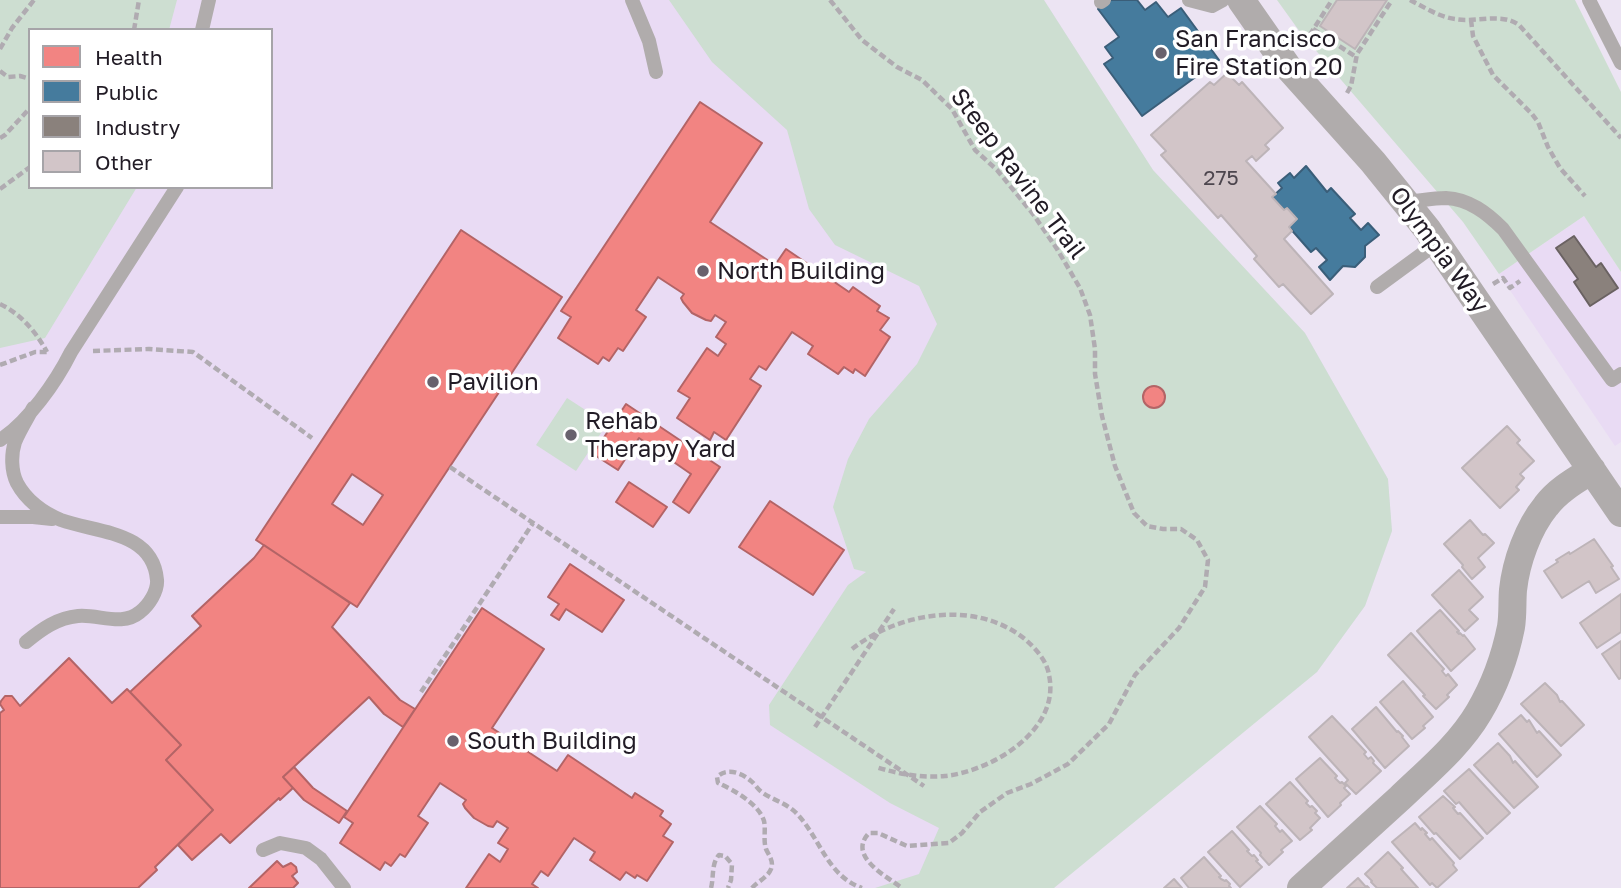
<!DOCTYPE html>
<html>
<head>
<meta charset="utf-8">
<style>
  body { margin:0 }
  #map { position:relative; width:1621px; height:888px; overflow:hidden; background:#ece4f3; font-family:"Golos Text",sans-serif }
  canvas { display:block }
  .legend { position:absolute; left:28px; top:28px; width:245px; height:161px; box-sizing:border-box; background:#fff; border:2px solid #a6a4a8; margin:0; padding:9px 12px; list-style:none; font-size:21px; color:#211b25 }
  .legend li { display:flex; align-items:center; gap:14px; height:35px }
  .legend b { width:35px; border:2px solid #a6a4a8 }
</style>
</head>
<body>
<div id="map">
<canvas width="1621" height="888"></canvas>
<ul class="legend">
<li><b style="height:19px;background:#f28482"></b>Health</li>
<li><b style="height:19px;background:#457b9d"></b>Public</li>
<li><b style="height:19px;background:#8a817c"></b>Industry</li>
<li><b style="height:19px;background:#d2c5c8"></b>Other</li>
</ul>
</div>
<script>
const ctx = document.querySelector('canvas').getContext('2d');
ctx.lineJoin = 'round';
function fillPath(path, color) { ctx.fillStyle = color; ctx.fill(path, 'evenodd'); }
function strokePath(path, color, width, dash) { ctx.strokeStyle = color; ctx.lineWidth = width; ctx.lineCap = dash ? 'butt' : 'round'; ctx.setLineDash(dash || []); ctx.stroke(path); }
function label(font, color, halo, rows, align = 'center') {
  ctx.font = font + ' "Golos Text",sans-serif'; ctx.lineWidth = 7; ctx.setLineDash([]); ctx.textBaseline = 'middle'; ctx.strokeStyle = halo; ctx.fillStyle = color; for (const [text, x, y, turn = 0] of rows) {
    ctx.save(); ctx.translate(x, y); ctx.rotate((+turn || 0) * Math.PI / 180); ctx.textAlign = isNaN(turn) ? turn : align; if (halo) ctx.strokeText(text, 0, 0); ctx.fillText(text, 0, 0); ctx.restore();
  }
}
fillPath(new Path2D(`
  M 0,0 L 1044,0 L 1153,170 L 1305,333 L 1388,479 L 1392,531 L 1365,606 L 1317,672 L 1049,888 L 0,888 ZM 30,30 L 271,30 L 271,187 L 30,187 Z
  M 1584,216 L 1621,272 L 1621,442 L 1615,446 L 1499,274 Z`), '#e9dbf4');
fillPath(new Path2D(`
  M 0,0 L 177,0 L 169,30 L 30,30 L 30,187 L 137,187 L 45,338 L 0,348 Z
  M 669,0 L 1044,0 L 1153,170 L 1305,333 L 1388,479 L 1392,531 L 1365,606 L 1317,672 L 1054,888 L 875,888 L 919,874 L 939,828 L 890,803 L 770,725 L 769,705 L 848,585 L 866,572 L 854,569 L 833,507 L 848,459 L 869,419 L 917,364 L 937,324 L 919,286 L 835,245 L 809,209 L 787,130 L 712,62 Z
  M 1277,0 L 1575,0 L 1621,92 L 1621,272 L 1584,216 L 1499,274 L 1463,222 L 1300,32 Z
  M 567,398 L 607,424 L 576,471 L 536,445 Z`), '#cdded1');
const health = new Path2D(`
  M 700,102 L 762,143 L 710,222 L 775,265 L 786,249 L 849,292 L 853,287 L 880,306 L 877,311 L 889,318 L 880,330 L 890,337 L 865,376 L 855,369 L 853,373 L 844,367 L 838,374 L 808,354 L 813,346 L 792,332 L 766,370 L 759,366 L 750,379 L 761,386 L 726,440 L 714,432 L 710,440 L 677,418 L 690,398 L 678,391 L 707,348 L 718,356 L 726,344 L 716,337 L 726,322 L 715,315 L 711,321 L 706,320 L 692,313 L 683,302 L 681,298 L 684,294 L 658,277 L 636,310 L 646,317 L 623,351 L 618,348 L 609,361 L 603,357 L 598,364 L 558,338 L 571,317 L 561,311 Z
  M 461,230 L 562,297 L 357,607 L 256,540 ZM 352,474 L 383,495 L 363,525 L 332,504 Z
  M1143 397a11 11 0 1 1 22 0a11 11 0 1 1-22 0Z
  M 626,404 L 720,467 L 689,513 L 673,502 L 691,474 L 639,438 L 618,470 L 593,454 Z
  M 629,482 L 667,507 L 653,527 L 616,502 Z
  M 770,501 L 844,550 L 813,595 L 739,547 Z
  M 264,545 L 350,603 L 332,627 L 400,700 L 415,709 L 403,727 L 384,714 L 369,697 L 283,777 L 293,788 L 280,800 L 279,798 L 230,843 L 221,834 L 192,860 L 178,845 L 213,810 L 166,760 L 181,745 L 130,692 L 201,626 L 192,616 L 254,558 Z
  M 570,564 L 624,600 L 602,632 L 566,609 L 559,620 L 551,615 L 559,604 L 548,597 Z
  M 482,608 L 544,649 L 492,728 L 557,771 L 568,755 L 632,798 L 635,793 L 663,811 L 660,816 L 671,824 L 663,836 L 673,842 L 647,881 L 637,875 L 635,878 L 626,872 L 620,880 L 590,860 L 595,852 L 574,838 L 548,876 L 541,871 L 532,884 L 538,888 L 466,888 L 489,854 L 500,862 L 508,849 L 498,843 L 508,828 L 497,821 L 493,827 L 488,826 L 474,818 L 465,808 L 463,804 L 466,800 L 440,783 L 418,816 L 428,823 L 405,857 L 400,854 L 391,866 L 385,862 L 380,870 L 340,843 L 353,823 L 344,817 Z
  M 69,658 L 112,703 L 127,689 L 181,745 L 166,760 L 213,810 L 155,867 L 157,870 L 138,888 L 0,888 L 0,713 L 4,710 L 0,704 L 1,701 L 5,696 L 12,696 L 20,706 Z
  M 294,767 L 313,788 L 347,811 L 339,823 L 304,800 L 283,777 Z
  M 277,861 L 283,867 L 291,863 L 296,867 L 297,872 L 292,876 L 298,883 L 293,888 L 249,888 Z`);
fillPath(health, '#f28482');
strokePath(health, '#b36466', 2);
const public = new Path2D(`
  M 1111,0 L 1137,0 L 1145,10 L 1156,2 L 1168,17 L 1181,8 L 1219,60 L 1142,116 L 1104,64 L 1113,58 L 1105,47 L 1119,37 L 1098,9 Z
  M 1306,166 L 1327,192 L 1331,188 L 1355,214 L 1350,218 L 1361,230 L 1368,223 L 1379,235 L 1365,246 L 1365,257 L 1355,267 L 1343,266 L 1330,280 L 1319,267 L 1327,260 L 1316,248 L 1311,252 L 1289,227 L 1297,219 L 1287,208 L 1284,210 L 1272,197 L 1282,188 L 1278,183 L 1290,173 L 1294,178 Z`);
fillPath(public, '#457b9d');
strokePath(public, '#3a5e79', 2);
const industry = new Path2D(`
  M 1574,236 L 1596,267 L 1601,263 L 1618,288 L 1590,306 L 1574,282 L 1578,279 L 1556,248 Z`);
fillPath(industry, '#8a817c');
strokePath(industry, '#6a6262', 2);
const building = new Path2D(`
  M 1337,0 L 1387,0 L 1355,49 L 1320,26 Z
  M 1227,73 L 1239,85 L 1242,82 L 1283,128 L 1265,145 L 1269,149 L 1256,161 L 1252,156 L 1246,161 L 1276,194 L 1272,197 L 1284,210 L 1287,208 L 1297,219 L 1289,227 L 1292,231 L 1284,239 L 1333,294 L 1311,314 L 1283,284 L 1279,287 L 1254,259 L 1257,256 L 1221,215 L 1218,218 L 1161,155 L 1166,151 L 1151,135 L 1210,82 L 1214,85 Z
  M 1507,426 L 1520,440 L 1517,443 L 1534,461 L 1520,474 L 1524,478 L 1516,487 L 1519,490 L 1500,508 L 1462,468 Z
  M 1470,520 L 1483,535 L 1485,534 L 1494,543 L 1478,558 L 1485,567 L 1472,579 L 1462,567 L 1463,565 L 1444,544 Z
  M 1594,539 L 1613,566 L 1611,567 L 1619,579 L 1596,593 L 1589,581 L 1562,598 L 1544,571 L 1558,562 L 1556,560 L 1569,552 L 1570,554 Z
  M 1459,570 L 1483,597 L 1469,610 L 1478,619 L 1465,631 L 1432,595 Z
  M 1621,594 L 1621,632 L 1597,648 L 1580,623 Z
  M 1440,610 L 1459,631 L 1457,632 L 1459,634 L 1460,633 L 1463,636 L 1464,635 L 1475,649 L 1451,671 L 1417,631 Z
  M 1411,633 L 1444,669 L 1442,671 L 1446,676 L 1448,674 L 1457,685 L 1447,695 L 1449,697 L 1436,709 L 1423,696 L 1425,695 L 1388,655 Z
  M 1621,641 L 1621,678 L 1619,679 L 1602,654 Z
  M 1403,681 L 1433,717 L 1423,726 L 1425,728 L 1412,739 L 1380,702 Z
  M 1545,683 L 1557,695 L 1560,702 L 1562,701 L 1584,725 L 1561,746 L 1521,704 Z
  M 1376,707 L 1397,732 L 1398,731 L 1403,736 L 1402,737 L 1409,746 L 1385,768 L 1352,729 Z
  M 1521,715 L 1527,722 L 1529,720 L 1537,733 L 1539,731 L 1561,755 L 1537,777 L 1499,734 Z
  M 1332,716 L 1366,752 L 1364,754 L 1368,759 L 1371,757 L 1374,761 L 1373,763 L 1381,771 L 1356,794 L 1345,783 L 1348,780 L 1309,737 Z
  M 1498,743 L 1510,756 L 1513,763 L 1515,761 L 1538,787 L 1514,808 L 1474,765 Z
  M 1320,758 L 1337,776 L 1335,778 L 1340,783 L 1342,782 L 1346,786 L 1344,788 L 1350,794 L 1340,803 L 1341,805 L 1328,817 L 1296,779 Z
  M 1469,769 L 1510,813 L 1487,834 L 1459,802 L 1456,804 L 1444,791 Z
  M 1290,782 L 1308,801 L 1306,803 L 1310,807 L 1312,806 L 1317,811 L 1315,813 L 1320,818 L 1310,828 L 1312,830 L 1300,840 L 1266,804 Z
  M 1443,796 L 1455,807 L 1453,808 L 1458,814 L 1460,813 L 1483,838 L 1460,859 L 1436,833 L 1434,834 L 1419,817 Z
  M 1260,806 L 1277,824 L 1275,826 L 1280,832 L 1282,830 L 1292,841 L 1281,850 L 1283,852 L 1269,865 L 1260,855 L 1261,853 L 1237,827 Z
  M 1415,823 L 1421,830 L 1422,828 L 1427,833 L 1425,834 L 1430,840 L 1432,838 L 1454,863 L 1453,865 L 1457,870 L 1437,888 L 1432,883 L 1430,885 L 1392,842 Z
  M 1232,831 L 1249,850 L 1247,851 L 1252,856 L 1254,855 L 1258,860 L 1256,861 L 1262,867 L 1240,887 L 1208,852 Z
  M 1388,852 L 1403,868 L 1401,869 L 1418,888 L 1377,888 L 1371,882 L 1372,881 L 1365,874 Z
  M 1204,857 L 1221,876 L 1219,877 L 1221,879 L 1225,881 L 1226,880 L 1230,884 L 1229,886 L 1231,888 L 1189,888 L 1181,878 Z
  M 1358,878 L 1366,887 L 1367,886 L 1369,888 L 1347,888 Z
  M 1174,879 L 1182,888 L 1164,888 Z`);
fillPath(building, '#d2c5c8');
strokePath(building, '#bdb4b8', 2);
strokePath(new Path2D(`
  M 830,0 L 862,40 L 897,67 L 922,80 L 952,109 L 975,150 L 997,170 L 1033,214 L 1057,249 L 1080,288 L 1090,315 L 1095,349 L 1095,374 L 1102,416 L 1115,466 L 1134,513 L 1147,526 L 1163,529 L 1181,529 L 1197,540 L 1208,560 L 1205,587 L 1179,628 L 1135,675 L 1109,724 L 1068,764 L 1031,784 L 1007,793 L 980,812 L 962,833 L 949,843 L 907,846 L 878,833 L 869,833 C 847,856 886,876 902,888
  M 1410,0 C 1424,7 1439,17 1455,19 C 1476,23 1501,12 1519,25 L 1621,138
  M 1471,20 L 1473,36 L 1493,75 L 1532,114 L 1538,122 L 1548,147 L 1560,168 L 1585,196
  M 1313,29 L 1356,57
  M 134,30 L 139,0
  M 1304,44 L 1332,0
  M 0,49 L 12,28 L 34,0
  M 0,71 L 8,77 L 20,76 L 30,79
  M 1347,93 L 1351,86 L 1357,54 L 1392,0
  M 0,138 L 5,135 L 30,108
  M 0,189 L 30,167
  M 1493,284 L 1503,278 L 1510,288 L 1520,281
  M 0,304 C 21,314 36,332 47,352
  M 93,351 L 149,349 L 193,352 L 312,438
  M 0,365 L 35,352 L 49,352
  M 450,467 L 924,786
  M 852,649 C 899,612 977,599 1026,640 C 1036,649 1047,661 1049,675 C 1061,730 992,771 945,776 C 922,778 898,774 876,767
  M 421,692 L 533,523
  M 815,727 L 894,609
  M 711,888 C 714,877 711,864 719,855 L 725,856 L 732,864 L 731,880 L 728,888
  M 752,888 C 757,882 768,877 771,869 C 774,861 769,856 766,849 C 763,840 766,830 764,821 C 759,804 734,790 718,783 L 717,777 C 727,767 742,773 751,781 C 755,784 758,790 763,793 C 775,801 789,804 799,816 C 821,841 828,876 862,888`), '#b0abb1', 4.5, [7, 3.5]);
strokePath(new Path2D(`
  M 632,0 L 649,41 L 656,72
  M 1189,0 L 1212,6 L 1223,0
  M 1589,0 L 1621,63
  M 1101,2 L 1104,0
  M 202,30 L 209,0
  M 1407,202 C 1419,201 1433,198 1446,198 C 1469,199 1487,213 1503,229 L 1612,380 L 1621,374
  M 1377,287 L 1437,243
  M 0,440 C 28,422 56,382 71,352 L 177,187
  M 0,517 L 33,517 L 52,519
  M 26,642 C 42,629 57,618 78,616 C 99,614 122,627 140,612 C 149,605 158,591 157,580 C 153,531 97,533 61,520 C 43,513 26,500 17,483 C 11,471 11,454 15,442 C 20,430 27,419 33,408
  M 263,850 L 280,843 L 306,848 L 321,859 L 344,888`), '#b0acac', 14);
strokePath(new Path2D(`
  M 1241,0 L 1287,66 L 1373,162 L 1427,229 L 1621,513
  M 1301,888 C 1334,858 1367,828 1400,798 C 1428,771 1459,746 1479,712 C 1495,685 1505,657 1511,627 C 1513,615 1512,602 1513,590 C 1516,562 1528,528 1546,506 C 1558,490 1576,480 1592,470`), '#b0acac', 28);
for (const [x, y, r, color] of [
  [1161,53,7,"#68616d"],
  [703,271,7,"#68616d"],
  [433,382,7,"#68616d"],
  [571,435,7,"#68616d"],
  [453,741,7,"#68616d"]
]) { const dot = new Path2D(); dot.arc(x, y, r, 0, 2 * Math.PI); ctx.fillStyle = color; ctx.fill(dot); strokePath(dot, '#fff', 2.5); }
label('21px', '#4d464e', null, [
  ["275",1221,178]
]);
label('24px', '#211b25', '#fff', [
  ["San Francisco",1175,39],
  ["Fire Station 20",1175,67],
  ["North Building",717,271],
  ["Pavilion",447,382],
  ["Rehab",585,421],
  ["Therapy Yard",585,449],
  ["South Building",467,741]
], 'left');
label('24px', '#211b25', '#fff', [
  ["Steep Ravine Trail",1018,174,53],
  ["Olympia Way",1439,250,54]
]);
</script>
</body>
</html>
